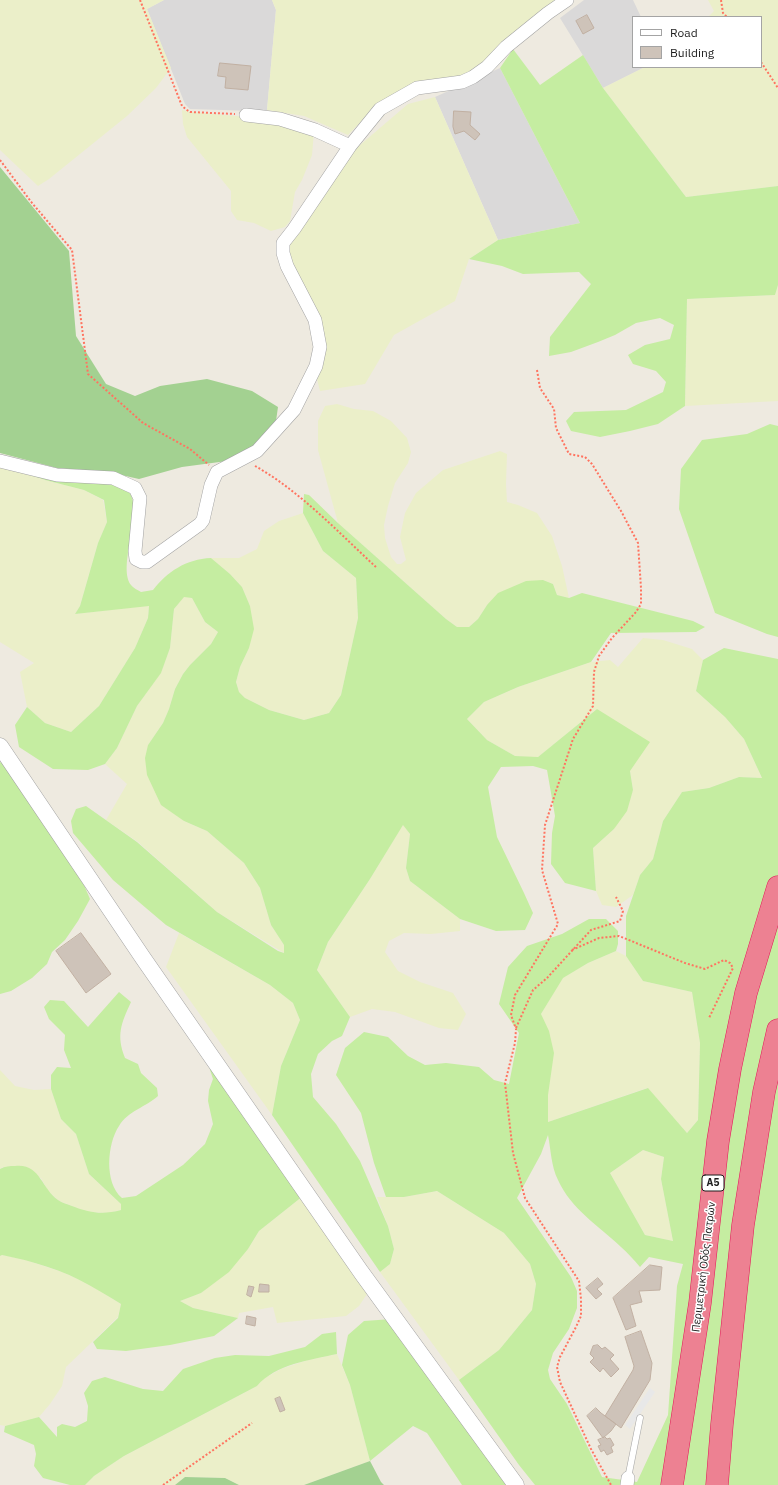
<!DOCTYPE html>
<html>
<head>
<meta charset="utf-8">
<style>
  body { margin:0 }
  #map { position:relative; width:778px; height:1485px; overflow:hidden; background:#eeeae0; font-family:"IBM Plex Sans",sans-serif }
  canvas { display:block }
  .legend { position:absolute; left:632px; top:16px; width:130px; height:52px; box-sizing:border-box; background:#fff; border:1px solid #a4a4a4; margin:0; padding:5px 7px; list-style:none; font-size:12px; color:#1c1c1c }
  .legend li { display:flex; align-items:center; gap:8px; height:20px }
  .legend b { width:20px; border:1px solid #a4a4a4 }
</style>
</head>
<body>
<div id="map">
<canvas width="778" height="1485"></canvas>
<ul class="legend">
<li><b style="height:5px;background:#fff"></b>Road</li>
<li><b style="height:11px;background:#cec3b9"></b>Building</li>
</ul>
</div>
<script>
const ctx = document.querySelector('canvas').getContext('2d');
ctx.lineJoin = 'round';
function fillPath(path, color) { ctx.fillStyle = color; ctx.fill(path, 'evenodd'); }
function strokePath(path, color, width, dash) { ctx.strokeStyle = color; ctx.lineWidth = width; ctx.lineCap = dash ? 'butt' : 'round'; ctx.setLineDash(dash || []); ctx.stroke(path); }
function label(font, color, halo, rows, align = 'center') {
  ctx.font = font + ' "IBM Plex Sans",sans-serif'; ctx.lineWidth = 3; ctx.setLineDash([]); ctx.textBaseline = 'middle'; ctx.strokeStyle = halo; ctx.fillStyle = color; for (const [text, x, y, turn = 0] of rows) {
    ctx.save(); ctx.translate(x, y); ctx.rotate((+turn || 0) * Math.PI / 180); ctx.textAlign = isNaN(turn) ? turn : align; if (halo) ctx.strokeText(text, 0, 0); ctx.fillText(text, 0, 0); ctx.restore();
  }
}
fillPath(new Path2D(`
  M 164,0 L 272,0 L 276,10 L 267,110 L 255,111 L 190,109 L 185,104 L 147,9 Z
  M 584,0 L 633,0 L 641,17 L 633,17 L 633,67 L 645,67 L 603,88 L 560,18 Z
  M 500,68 L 580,223 L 498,240 L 435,97 Z`), '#dad9d9');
fillPath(new Path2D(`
  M 0,0 L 164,0 L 147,9 L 171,68 L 156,88 L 127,116 L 49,179 L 38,186 L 0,150 Z
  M 272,0 L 559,0 L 473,73 L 378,104 L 348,135 L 304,116 L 267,110 L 276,10 Z
  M 708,0 L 778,0 L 778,186 L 686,197 L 603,88 L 645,67 L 761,67 L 761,17 L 708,17 L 714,11 Z
  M 435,97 L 498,240 L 469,259 L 455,301 L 394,335 L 365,384 L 320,391 L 317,379 L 325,348 L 291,267 L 287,250 L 291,241 L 353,151 L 408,104 Z
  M 182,110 L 192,112 L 281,120 L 314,132 L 312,155 L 302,180 L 295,192 L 290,221 L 285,227 L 271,231 L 254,223 L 237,220 L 231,211 L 231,191 L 187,137 L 183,124 Z
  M 778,285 L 778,401 L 685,406 L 687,299 L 775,295 Z
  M 337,404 L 354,409 L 373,411 L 391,421 L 407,438 L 411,452 L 408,463 L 395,483 L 388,506 L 384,525 L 385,538 L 391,557 L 397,564 L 401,564 L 406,560 L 400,537 L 405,513 L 416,493 L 443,470 L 500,451 L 507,454 L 506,484 L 507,502 L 518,505 L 537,513 L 552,536 L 562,566 L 569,598 L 557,595 L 553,584 L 543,580 L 487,605 L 478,619 L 469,627 L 457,627 L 446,619 L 338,523 L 318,450 L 318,421 L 325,406 Z
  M 0,468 L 22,472 L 45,480 L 84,490 L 103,500 L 107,522 L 98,543 L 80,606 L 75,614 L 149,605 L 148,618 L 135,648 L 99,706 L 71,732 L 45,723 L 27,707 L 20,672 L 34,663 L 0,642 Z
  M 303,513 L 323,551 L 356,578 L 358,618 L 341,695 L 329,713 L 304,720 L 269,710 L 245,698 L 239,692 L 236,682 L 240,667 L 249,648 L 250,606 L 242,587 L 230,574 L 211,558 L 239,558 L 257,549 L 264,531 L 279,521 Z
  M 184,596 L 192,598 L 205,622 L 218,632 L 211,644 L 190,665 L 183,674 L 175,689 L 169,709 L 163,723 L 148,745 L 184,821 L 207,831 L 244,863 L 260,888 L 271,925 L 284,945 L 284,953 L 217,912 L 138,842 L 106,820 L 127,784 L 105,764 L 117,748 L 137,706 L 161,672 L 170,648 L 174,609 Z
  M 643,638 L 663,640 L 692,649 L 703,660 L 696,691 L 725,717 L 744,739 L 762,778 L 739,777 L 709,788 L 682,792 L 663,821 L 653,859 L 640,875 L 633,895 L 616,907 L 602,905 L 596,891 L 593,848 L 614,829 L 633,790 L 630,771 L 597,709 L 537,758 L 515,756 L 487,740 L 467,719 L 484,702 L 518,687 L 591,662 L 610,660 L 618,667 Z
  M 403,824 L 410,834 L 406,868 L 410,881 L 460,919 L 460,931 L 431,934 L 404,933 L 389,941 L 385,952 L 398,971 L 420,982 L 453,993 L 466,1014 L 458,1030 L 439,1028 L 395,1012 L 372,1009 L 350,1017 L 317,970 L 328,942 L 370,879 Z
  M 179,933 L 270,985 L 293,1003 L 300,1020 L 281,1066 L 272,1115 L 166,967 Z
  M 616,951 L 626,956 L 643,981 L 692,992 L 700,1043 L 698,1120 L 687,1133 L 647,1088 L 548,1122 L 548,1095 L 541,1014 L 562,978 L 588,963 Z
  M 0,1070 L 15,1086 L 34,1090 L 51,1089 L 61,1119 L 76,1134 L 89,1174 L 121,1204 L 121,1210 L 108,1213 L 87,1212 L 59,1201 L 48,1191 L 41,1178 L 3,1167 L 0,1169 Z
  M 643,1150 L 664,1157 L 661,1179 L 673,1241 L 645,1235 L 610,1173 Z
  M 437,1191 L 504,1233 L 530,1264 L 536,1284 L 532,1310 L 499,1350 L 459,1380 L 380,1272 L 390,1264 L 394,1249 L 388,1226 L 377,1197 L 404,1197 Z
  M 303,1196 L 369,1291 L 359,1306 L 346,1316 L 277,1323 L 273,1307 L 239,1313 L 238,1318 L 193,1308 L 180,1301 L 201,1293 L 248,1249 L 259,1231 Z
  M 2,1255 L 23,1259 L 65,1273 L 89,1284 L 121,1304 L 118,1317 L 66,1367 L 62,1386 L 50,1404 L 39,1417 L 5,1426 L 0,1425 L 0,1256 Z
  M 337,1354 L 350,1385 L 370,1461 L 304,1485 L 239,1485 L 225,1478 L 185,1477 L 175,1485 L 85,1485 L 94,1476 L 124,1456 L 257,1386 L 263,1379 L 281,1369 L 308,1360 Z`), '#ebefc9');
fillPath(new Path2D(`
  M 513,49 L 540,85 L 583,55 L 603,88 L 686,197 L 778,186 L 778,285 L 775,295 L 687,299 L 685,406 L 658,424 L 630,431 L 600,437 L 571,431 L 566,421 L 574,412 L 626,410 L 663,392 L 666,382 L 656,371 L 633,364 L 628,355 L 645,345 L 670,339 L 674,325 L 660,318 L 636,323 L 615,335 L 598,342 L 571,352 L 549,356 L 550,337 L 591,284 L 579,272 L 523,274 L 502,266 L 469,259 L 498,240 L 580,223 L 500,68 Z
  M 770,424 L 778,426 L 778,637 L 767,634 L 715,613 L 679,509 L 681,469 L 702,440 L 747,434 Z
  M 22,472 L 113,483 C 117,485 122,486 125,488 C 148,503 116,565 131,585 C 133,588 138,590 141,592 L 153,590 C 167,572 186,559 211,558 L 230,574 L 242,587 L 250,606 L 254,629 L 249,648 L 240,667 L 236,682 L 239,692 L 245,698 L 269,710 L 304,720 L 329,713 L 341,695 L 358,618 L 356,578 L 323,551 L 303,513 L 304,494 L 309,495 L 338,523 L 446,619 L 457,627 L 469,627 L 478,619 L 487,605 L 498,593 L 526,581 L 543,580 L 553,584 L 557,595 L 569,598 L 582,593 L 693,621 L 705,627 L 696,632 L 611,633 L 591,662 L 518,687 L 484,702 L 467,719 L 487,740 L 515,756 L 538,757 L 597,709 L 650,742 L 630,771 L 633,790 L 627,811 L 614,829 L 593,848 L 596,891 L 565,883 L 551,864 L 552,833 L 555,816 L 547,770 L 533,766 L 501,767 L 488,787 L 497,837 L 524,893 L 533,913 L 525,930 L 496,931 L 460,919 L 410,881 L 406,868 L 410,834 L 403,825 L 370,879 L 328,942 L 317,970 L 350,1017 L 342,1036 L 332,1041 L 318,1054 L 311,1074 L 313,1097 L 336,1124 L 360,1161 L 388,1226 L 394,1249 L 390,1264 L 380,1272 L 272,1115 L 281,1066 L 300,1020 L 293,1003 L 270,985 L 166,925 L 113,880 L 73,833 L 71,821 L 76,809 L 86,806 L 137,842 L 217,912 L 278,951 L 284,953 L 284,945 L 271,925 L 260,888 L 244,863 L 207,831 L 184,821 L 161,805 L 147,775 L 145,758 L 148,745 L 163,723 L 169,709 L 175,689 L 183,674 L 190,665 L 211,644 L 218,632 L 205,622 L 192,598 L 184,597 L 174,609 L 170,648 L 161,673 L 137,706 L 117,748 L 105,764 L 88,770 L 53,769 L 19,747 L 15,725 L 27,707 L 45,723 L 71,732 L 99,706 L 135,648 L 148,618 L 149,606 L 75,614 L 80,606 L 98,543 L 107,522 L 104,500 L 84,490 L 45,480 Z
  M 724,648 L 778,659 L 778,1485 L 535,1485 L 519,1465 L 459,1380 L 499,1350 L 532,1310 L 536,1284 L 530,1264 L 504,1233 L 437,1191 L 404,1197 L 386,1197 L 374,1163 L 361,1113 L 336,1075 L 345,1048 L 364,1032 L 388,1037 L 408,1056 L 425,1065 L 446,1063 L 479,1067 L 494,1080 L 509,1084 L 519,1033 L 499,1004 L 508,967 L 527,946 L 562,934 L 589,919 L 606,919 L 618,931 L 618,944 L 616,951 L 588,963 L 563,978 L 541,1014 L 549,1031 L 554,1053 L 548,1095 L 548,1122 L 648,1088 L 687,1133 L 698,1120 L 700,1043 L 692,992 L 643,981 L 626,956 L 626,916 L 640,875 L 653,859 L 663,821 L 682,792 L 709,788 L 739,777 L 762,778 L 744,739 L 725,717 L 696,691 L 703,660 ZM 548,1135 C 551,1150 551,1166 558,1180 C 571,1209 599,1226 621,1247 C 628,1253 634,1260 640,1267 L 649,1257 L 683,1264 L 677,1286 L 668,1415 L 637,1482 L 602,1477 L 567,1404 L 550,1379 L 548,1370 L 553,1353 L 569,1329 L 577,1308 L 577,1291 L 571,1277 L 517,1198 L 541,1154 ZM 643,1150 L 664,1157 L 661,1179 L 673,1241 L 645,1235 L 610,1173 Z
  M 2,760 L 84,885 L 90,899 L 78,921 L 65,940 L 52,952 L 47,964 L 32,978 L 11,991 L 0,994 L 0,763 Z
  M 119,992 L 131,1002 C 121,1024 116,1035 125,1058 L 138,1064 L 141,1073 L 157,1088 L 158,1096 C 146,1107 128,1111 119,1126 C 107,1144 104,1183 122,1198 L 136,1196 L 183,1165 L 205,1144 L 213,1124 L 208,1101 L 209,1090 L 213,1079 L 210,1070 L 209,1058 L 303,1196 L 259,1231 L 248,1249 L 229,1272 L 201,1293 L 180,1301 L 193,1308 L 238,1318 L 214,1336 L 170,1345 L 126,1351 L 97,1349 L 93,1342 L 118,1318 L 121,1304 C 111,1298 100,1291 89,1285 C 63,1270 32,1261 2,1255 L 0,1256 L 0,1169 C 5,1166 10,1166 15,1166 C 40,1163 41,1188 58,1200 C 62,1203 68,1204 72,1206 C 90,1213 103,1215 121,1210 L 121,1204 L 89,1174 L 76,1134 L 61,1119 L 51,1089 L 51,1075 L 57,1067 L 71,1068 L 64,1050 L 65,1035 L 49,1019 L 44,1007 L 50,1000 L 64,1001 L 88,1027 Z
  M 392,1319 L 513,1485 L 462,1485 L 427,1433 L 413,1426 L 370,1461 L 350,1385 L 342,1365 L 348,1335 L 364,1321 Z
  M 336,1332 L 337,1354 C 310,1360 276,1364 257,1386 L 124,1456 L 94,1476 L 85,1485 L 70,1485 L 43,1478 L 34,1466 L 36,1454 L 34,1445 L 4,1432 L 5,1426 L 39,1417 L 57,1437 L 57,1427 L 62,1424 L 75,1427 L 87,1421 L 88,1406 L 84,1393 L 92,1381 L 105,1377 L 143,1389 L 163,1391 L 183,1369 L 215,1358 L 235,1355 L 269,1356 L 305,1347 L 322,1334 Z`), '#c5eda1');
fillPath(new Path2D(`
  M 0,167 L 69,251 L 76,336 L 106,384 L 135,396 L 160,386 L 207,379 L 252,391 L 278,407 L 276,421 L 256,448 L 227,461 L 182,467 L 139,479 L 108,472 L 57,468 L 0,453 Z
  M 370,1461 L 381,1482 L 384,1485 L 304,1485 Z
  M 185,1477 L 225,1478 L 239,1485 L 175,1485 Z`), '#a3d191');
fillPath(new Path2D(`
  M 650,1388 L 655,1392 L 630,1429 L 625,1425 Z`), '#e8e8e8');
const building = new Path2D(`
  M 587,15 L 594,28 L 583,34 L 576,21 Z
  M 220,63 L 251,66 L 248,90 L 225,88 L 226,77 L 218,76 Z
  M 454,111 L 471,112 L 470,125 L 480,134 L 475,140 L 464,131 L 455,134 L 453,127 Z
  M 81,933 L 111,974 L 86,993 L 56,951 Z
  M 650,1265 L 662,1267 L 660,1290 L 639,1291 L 642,1302 L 630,1305 L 636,1326 L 626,1330 L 613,1298 Z
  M 598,1278 L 603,1284 L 597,1289 L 602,1294 L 596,1299 L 586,1288 Z
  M 260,1284 L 269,1285 L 269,1292 L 259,1292 Z
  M 249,1286 L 254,1287 L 251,1297 L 247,1295 Z
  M 247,1316 L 256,1318 L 255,1326 L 246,1324 Z
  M 641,1331 L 652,1363 L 650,1380 L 621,1428 L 605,1416 L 633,1370 L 634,1366 L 625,1337 Z
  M 598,1345 L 602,1349 L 605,1347 L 614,1355 L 610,1359 L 619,1369 L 611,1377 L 603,1368 L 600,1372 L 590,1362 L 594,1358 L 590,1354 L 593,1346 Z
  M 280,1397 L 285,1410 L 280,1412 L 275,1399 Z
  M 596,1408 L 601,1413 L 616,1424 L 611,1431 L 603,1438 L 587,1416 Z
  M 605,1437 L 607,1439 L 610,1438 L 614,1445 L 611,1447 L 613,1452 L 607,1455 L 604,1450 L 601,1452 L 598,1446 L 601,1445 L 598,1440 Z`);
fillPath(building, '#cec3b9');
strokePath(building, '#c1b0a2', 1);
const service = new Path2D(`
  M 628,1478 L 640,1418`);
const minor = new Path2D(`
  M 246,115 L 280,119 L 315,130 L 350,146
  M 0,461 L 57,475 L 113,478 L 135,488 L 140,498 L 135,551 L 136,559 L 142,562 L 147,562 L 200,524 L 203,520 L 211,485 L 217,472 L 257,451 L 294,410 L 316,366 L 320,347 L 315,320 L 287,266 L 283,253 L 283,243 L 294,229 L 350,146 L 380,109 L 417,88 L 462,82 L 473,77 L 487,67 L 506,47 L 548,13 L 567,0
  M 627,1485 L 628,1478`);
const tertiary = new Path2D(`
  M 0,746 L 143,958 L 361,1272 L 516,1485`);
const motorway = new Path2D(`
  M 672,1485 L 700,1303 L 718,1141 L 730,1069 L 746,993 L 778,887
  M 717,1485 L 722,1424 L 743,1225 L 764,1092 L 778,1030`);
strokePath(service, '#a3a3a3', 7);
strokePath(minor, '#a3a3a3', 14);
strokePath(tertiary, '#a3a3a3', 17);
strokePath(motorway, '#e31658', 23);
strokePath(new Path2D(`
  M 140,0 L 182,106 L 187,110 L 190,112 L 235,114
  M 721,0 L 723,13 L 727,17
  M 761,62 L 778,88
  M 0,160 L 32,203 L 72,250 L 88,374 L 143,423 L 190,449 L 209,465
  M 537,370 L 540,388 L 554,409 L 556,428 L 569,454 L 585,457 L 592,464 L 621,511 L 638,543 L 641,588 L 641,604 L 636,612 L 612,638 L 599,656 L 594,672 L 593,706 L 573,739 L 545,825 L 542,870 L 558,924 L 515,995 L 511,1015 L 516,1029 L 515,1043 L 505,1083 L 513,1153 L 525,1198 L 579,1281 L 581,1299 L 581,1316 L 576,1327 L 560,1357 L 557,1367 L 560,1382 L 591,1449 L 611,1485
  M 255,466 C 300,491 339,533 377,568
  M 572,950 L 599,938 L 619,936 L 685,963 L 705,969 L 724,960 L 730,963 L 733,968 L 709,1018
  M 516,1028 L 533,990 L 547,978 L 591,930 L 620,921 L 623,911 L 616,897
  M 163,1485 L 252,1423`), '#ff7460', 2, [2, 2]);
strokePath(service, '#fff', 6);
strokePath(minor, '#fff', 13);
strokePath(tertiary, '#fff', 16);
strokePath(motorway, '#ed8192', 22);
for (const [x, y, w] of [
  [713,1183,22]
]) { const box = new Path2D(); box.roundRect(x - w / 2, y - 8, w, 16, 3); ctx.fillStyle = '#fff'; ctx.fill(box); strokePath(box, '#1c1c1c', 1); }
label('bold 10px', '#1c1c1c', null, [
  ["Α5",713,1183]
]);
label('11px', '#1c1c1c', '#fff', [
  ["Περιμετρική Οδός Πατρών",704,1267,-83]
]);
</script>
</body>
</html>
